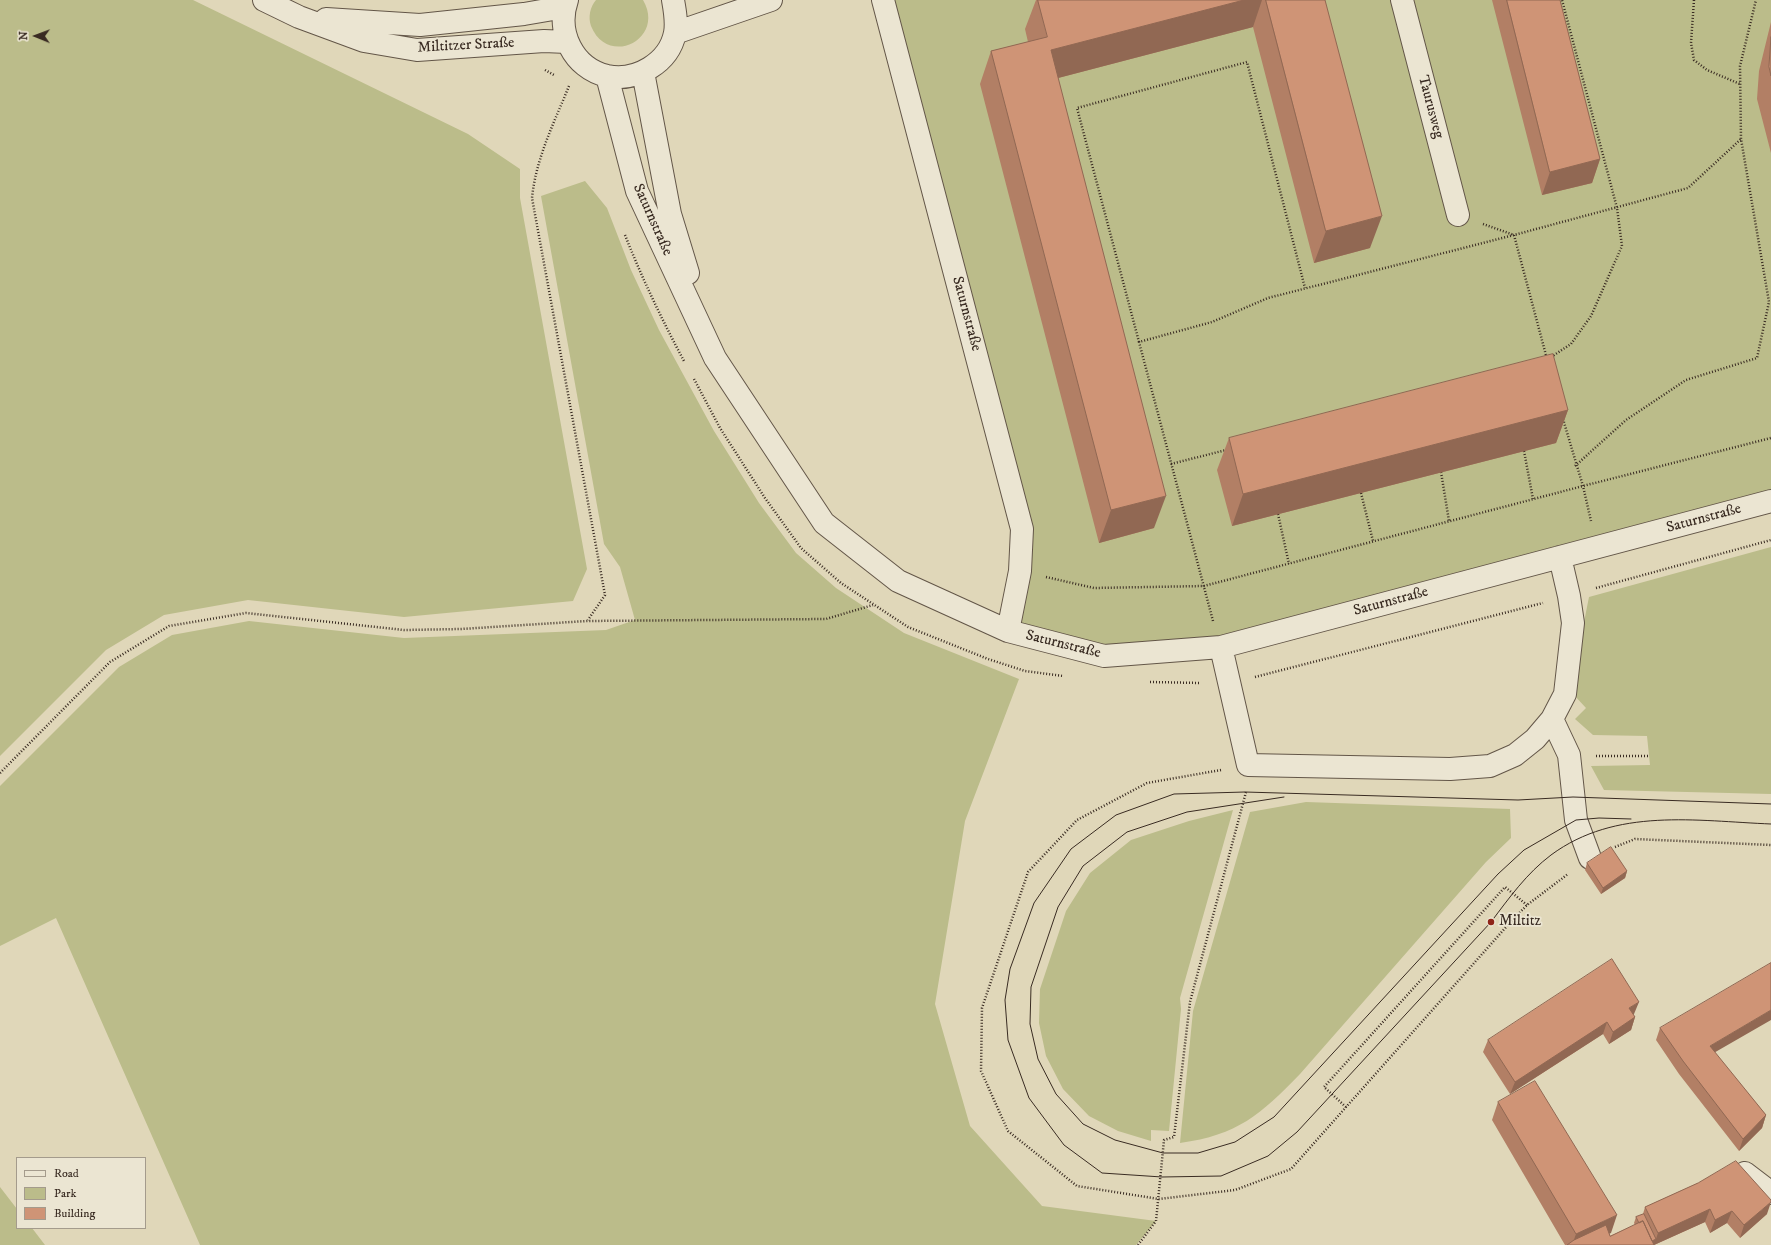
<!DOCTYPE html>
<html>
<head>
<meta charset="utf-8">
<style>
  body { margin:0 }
  #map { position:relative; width:1771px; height:1245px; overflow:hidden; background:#e0d7b9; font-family:"IM FELL DW Pica",serif }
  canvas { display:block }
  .legend { position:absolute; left:16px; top:1157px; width:130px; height:72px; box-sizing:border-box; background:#ebe5d2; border:1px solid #a49b8c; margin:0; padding:5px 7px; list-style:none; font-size:12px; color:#392b22 }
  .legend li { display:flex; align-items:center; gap:8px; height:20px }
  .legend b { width:20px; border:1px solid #a49b8c }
  .north { position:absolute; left:16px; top:16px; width:40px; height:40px; -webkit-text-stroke:3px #ebe5d2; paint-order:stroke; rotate:271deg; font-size:11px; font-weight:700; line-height:16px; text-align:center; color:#392b22 }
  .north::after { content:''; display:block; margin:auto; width:14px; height:18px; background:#392b22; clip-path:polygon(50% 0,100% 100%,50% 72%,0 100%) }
</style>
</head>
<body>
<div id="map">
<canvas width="1771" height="1245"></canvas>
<ul class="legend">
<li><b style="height:5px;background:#ebe5d2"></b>Road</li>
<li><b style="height:11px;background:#bbbc8a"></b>Park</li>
<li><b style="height:11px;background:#cf9476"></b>Building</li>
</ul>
<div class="north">N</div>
</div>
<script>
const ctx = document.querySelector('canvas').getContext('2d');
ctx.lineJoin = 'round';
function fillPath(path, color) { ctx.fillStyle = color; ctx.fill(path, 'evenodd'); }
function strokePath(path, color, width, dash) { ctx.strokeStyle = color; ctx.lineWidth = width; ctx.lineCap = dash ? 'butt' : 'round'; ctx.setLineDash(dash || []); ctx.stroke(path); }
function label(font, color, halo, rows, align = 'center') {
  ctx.font = font + ' "IM FELL DW Pica",serif'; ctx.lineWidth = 3.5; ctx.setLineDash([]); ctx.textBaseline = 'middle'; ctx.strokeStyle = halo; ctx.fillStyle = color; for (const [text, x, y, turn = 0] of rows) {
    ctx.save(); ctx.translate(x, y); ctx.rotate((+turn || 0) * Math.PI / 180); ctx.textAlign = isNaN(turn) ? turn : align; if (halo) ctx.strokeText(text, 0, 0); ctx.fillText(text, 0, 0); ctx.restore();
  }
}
fillPath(new Path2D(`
  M 0,0 L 193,0 L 468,134 L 520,169 L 520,198 L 587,569 L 573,601 L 404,617 L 248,600 L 164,615 L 106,650 L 0,756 Z
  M 596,0 L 643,0 C 666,39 608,68 591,26 C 588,17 590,7 596,0 Z
  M 883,0 L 1771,0 L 1771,501 L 1221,647 L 1104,656 L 1008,631 L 1022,529 Z
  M 585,181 L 607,208 L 631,270 L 659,330 L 714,431 L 759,503 L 796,553 L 836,588 L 904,633 L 1019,679 L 965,821 L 935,1004 L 970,1126 L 1042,1206 L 1156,1221 L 1136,1245 L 200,1245 L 56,918 L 0,946 L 0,786 L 119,667 L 172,635 L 249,621 L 404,638 L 606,630 L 635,620 L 620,567 L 604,544 L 541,196 Z
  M 1771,547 L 1771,794 L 1604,790 L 1591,766 L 1650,765 L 1647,736 L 1593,735 L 1575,719 L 1586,708 L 1574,695 L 1577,657 L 1589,597 Z
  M 1306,802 L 1510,809 L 1511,838 L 1486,862 L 1300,1074 C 1260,1115 1238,1135 1180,1143 L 1193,1011 L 1250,812 Z
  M 1233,810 L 1180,998 L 1181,1009 L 1169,1131 L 1151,1130 L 1151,1141 L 1118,1131 L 1089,1116 L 1063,1089 L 1046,1056 L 1039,1023 L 1040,989 L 1066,911 L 1090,873 L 1131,840 L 1189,821 Z
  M 0,1187 L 17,1209 L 17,1228 L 32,1228 L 45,1245 L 0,1245 Z`), '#bbbc8a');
const minor = new Path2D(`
  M 264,0 L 299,17 L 364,41 L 417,50 L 544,41 L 567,42
  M 567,0 C 556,32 573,68 607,76 C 636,82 669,63 675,33 C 677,22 675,11 673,0
  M 883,0 L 1022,529 L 1020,571 L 1008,631
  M 1402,0 L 1458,215
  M 326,19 L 420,25 L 524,14 L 565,7
  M 675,33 L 771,0
  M 643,72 L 670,214 L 688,273
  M 607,76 L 637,191 L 715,358 L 824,523 L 898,581 L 1008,631 L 1104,656 L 1221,647 L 1771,501
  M 1221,647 L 1248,765 L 1450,769 L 1490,766 L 1515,755 L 1535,739 L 1552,719 L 1565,694 L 1573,623 L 1569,596 L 1560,557
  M 1552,719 L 1569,755 L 1576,820 L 1590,858
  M 1745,1173 L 1771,1193`);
strokePath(minor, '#635648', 24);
strokePath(new Path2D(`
  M 1694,0 L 1691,43 L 1694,60 L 1707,70 L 1740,84
  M 545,70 L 554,75
  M 569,86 C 554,123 536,158 532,198 L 605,595 L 588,620
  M 1483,224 L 1514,235 L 1547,359
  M 625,235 C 642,278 662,320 684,361
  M 1139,342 L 1077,108 L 1247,62 L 1305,288
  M 1551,357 L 1571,344 L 1591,316 L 1622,246 L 1617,208 L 1562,0
  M 694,379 L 720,428 L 765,498 L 801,548 L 841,583 L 908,627 L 988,659 L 1025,671 L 1063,676
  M 1563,419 L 1583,486 L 1591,521
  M 1524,451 L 1533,499
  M 1171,464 L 1226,450
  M 1575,466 L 1626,420 L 1686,380 L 1757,358 L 1769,302 L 1741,139 L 1740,66 L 1756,0
  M 1441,472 L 1449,521
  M 1361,493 L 1373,541
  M 1278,514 L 1289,564
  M 1046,577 L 1094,588 L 1204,586 L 1583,486 L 1771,438
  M 1596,588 L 1771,540
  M 1213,621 L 1139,342 L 1212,322 L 1268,298 L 1514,235 L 1688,188 L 1741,139
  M 1255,677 L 1543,603
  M 1150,682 L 1201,683
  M 1596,756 L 1648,756
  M 1221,770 L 1147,783 L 1077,820 L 1028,872 L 982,1008 L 981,1071 L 1008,1131 L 1077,1186 L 1159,1199 L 1235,1190 L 1291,1169 L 1507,926 L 1527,905 L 1568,874
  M 0,773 L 110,662 L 169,626 L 246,613 L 404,630 L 461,629 L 587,621 L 826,619 L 873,605
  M 1615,847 L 1635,839 L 1771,845
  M 1346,1107 L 1324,1087 L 1505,887 L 1527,905
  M 1138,1245 L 1156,1221 L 1164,1140 L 1174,1137 L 1190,1002 L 1246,792`), '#392b22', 2.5, [1, 2]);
strokePath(minor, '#ebe5d2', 22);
strokePath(new Path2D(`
  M 1284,797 L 1187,812 L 1127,832 L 1083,866 L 1058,907 L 1031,987 L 1030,1024 L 1038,1059 L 1056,1094 L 1083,1124 L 1115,1140 L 1163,1153 L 1198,1153 L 1235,1142 L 1274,1117 L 1498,874 L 1524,850 L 1576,820 L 1599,818 L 1631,819
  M 1771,804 L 1573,797 L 1518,800 L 1245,792 L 1174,794 L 1116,815 L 1071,849 L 1034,903 L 1010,969 L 1005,1000 L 1008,1040 L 1029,1098 L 1064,1145 L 1102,1173 L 1162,1177 L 1221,1176 L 1268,1156 L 1297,1132 L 1491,922 C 1509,898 1527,873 1551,855 C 1616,807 1696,821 1771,824`), '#392b22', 1);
fillPath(new Path2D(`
  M 1036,0 L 1325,0 L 1370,248 L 1314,263 L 1253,27 L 1058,78 L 1154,528 L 1099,543 L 980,84 L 991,51 L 1028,42 L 1025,29 Z
  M 1492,0 L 1560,0 L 1600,159 L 1592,183 L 1542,195 Z
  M 1771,22 L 1771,153 L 1757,99 L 1759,71 Z
  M 1568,410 L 1556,443 L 1232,526 L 1217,470 L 1229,438 Z
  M 1587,863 L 1627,871 L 1625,878 L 1601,894 L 1585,870 Z
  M 1634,1014 L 1633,1015 L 1635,1017 L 1631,1030 L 1609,1044 L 1603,1034 L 1510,1094 L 1483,1052 L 1488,1040 Z
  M 1660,1028 L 1715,1053 L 1766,1115 L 1762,1128 L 1739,1151 L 1679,1074 L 1656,1040 Z
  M 1498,1102 L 1611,1233 L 1609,1233 L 1610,1236 L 1635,1225 L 1634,1223 L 1636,1217 L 1643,1214 L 1645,1207 L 1698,1183 L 1767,1214 L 1740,1238 L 1727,1223 L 1710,1233 L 1705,1222 L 1654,1245 L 1565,1245 L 1492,1120 Z`), '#b27f65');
fillPath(new Path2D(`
  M 1244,0 L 1262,0 L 1253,27 L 1039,83 L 1051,50 Z
  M 1600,159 L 1592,183 L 1542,195 L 1550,172 Z
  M 1382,216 L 1370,248 L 1314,263 L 1326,231 Z
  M 1568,410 L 1556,443 L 1232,526 L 1243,494 Z
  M 1166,496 L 1154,528 L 1099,543 L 1111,510 Z
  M 1627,871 L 1625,878 L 1601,894 L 1603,888 Z
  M 1639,1002 L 1634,1014 L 1624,1020 L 1629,1008 Z
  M 1771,1010 L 1771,1020 L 1705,1058 L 1710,1046 Z
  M 1635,1017 L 1631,1030 L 1609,1044 L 1613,1032 Z
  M 1607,1022 L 1603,1034 L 1510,1094 L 1515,1082 Z
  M 1766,1115 L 1762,1128 L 1739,1151 L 1743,1139 Z
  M 1771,1202 L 1767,1214 L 1740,1238 L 1744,1225 Z
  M 1710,1209 L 1705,1222 L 1654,1245 L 1648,1243 L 1656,1239 L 1658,1233 Z
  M 1732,1211 L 1727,1223 L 1710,1233 L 1715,1220 Z
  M 1617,1215 L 1611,1233 L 1584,1245 L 1572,1245 L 1576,1234 Z`), '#916853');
const building = new Path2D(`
  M 1038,0 L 1244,0 L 1051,50 L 1166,496 L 1111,510 L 991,51 L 1047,37 Z
  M 1266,0 L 1325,0 L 1382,216 L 1326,231 Z
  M 1507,0 L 1560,0 L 1600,159 L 1550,172 Z
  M 1771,37 L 1771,76 L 1769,67 Z
  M 1553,354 L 1568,410 L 1243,494 L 1229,438 Z
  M 1611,847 L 1627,871 L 1603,888 L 1587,863 Z
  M 1612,959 L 1639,1002 L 1629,1008 L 1635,1017 L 1613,1032 L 1607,1022 L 1515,1082 L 1488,1040 Z
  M 1771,963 L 1771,1010 L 1710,1046 L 1766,1115 L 1743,1139 L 1683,1061 L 1660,1028 Z
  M 1535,1081 L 1617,1215 L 1576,1234 L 1498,1102 Z
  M 1736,1161 L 1771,1200 L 1771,1202 L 1744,1225 L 1732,1211 L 1715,1220 L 1710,1209 L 1658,1233 L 1645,1207 L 1698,1183 Z
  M 1644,1214 L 1656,1239 L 1652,1241 L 1643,1221 L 1639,1223 L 1636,1217 Z
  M 1643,1221 L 1654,1245 L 1567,1245 L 1574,1240 L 1606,1225 L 1610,1236 Z`);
fillPath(building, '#cf9476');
strokePath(building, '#916853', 1);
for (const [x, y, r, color] of [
  [1491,922,4,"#8f2418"]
]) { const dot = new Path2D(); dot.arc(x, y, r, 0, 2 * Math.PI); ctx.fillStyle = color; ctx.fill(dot); strokePath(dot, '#ebe5d2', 1.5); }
label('15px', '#392b22', '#ebe5d2', [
  ["Miltitzer Straße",466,46,-3],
  ["Taurusweg",1430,107,75],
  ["Saturnstraße",652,220,66],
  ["Saturnstraße",966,314,75],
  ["Saturnstraße",1704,519,-15],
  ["Saturnstraße",1391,602,-15],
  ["Saturnstraße",1063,645,14]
]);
label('15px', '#392b22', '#ebe5d2', [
  ["Miltitz",1499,922]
], 'left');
</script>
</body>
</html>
